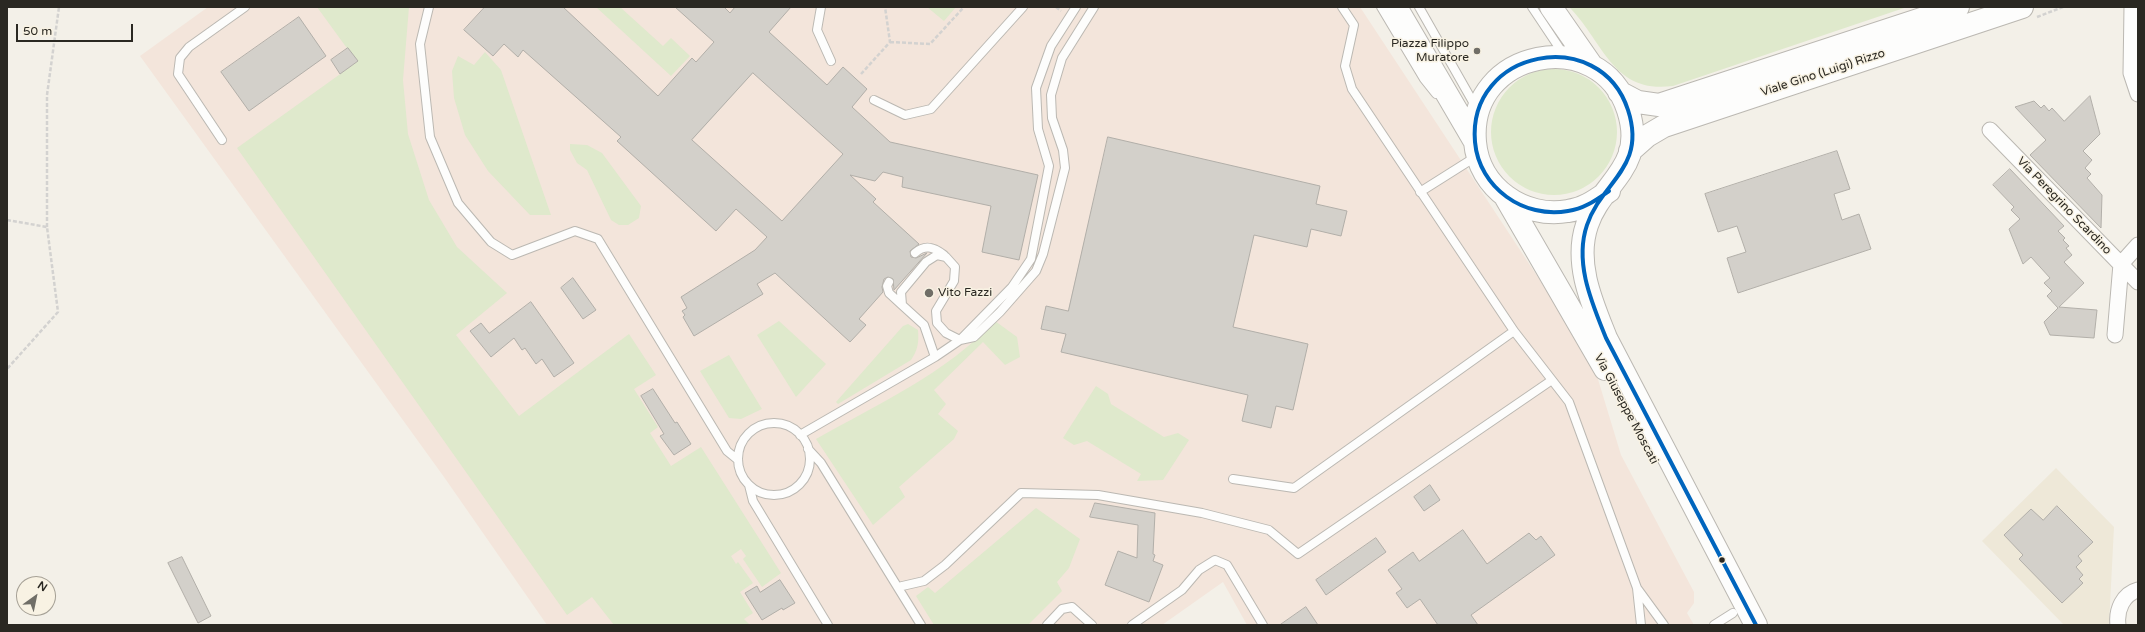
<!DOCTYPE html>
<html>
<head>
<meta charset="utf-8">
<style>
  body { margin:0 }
  #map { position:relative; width:2145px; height:632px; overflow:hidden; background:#f3f0e8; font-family:"Varela Round",sans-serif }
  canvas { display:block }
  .frame { position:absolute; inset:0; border:8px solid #2a2822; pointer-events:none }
  .north { position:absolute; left:16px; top:576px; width:40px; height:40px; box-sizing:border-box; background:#f8f2e3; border:1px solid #a6a196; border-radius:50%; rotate:33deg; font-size:11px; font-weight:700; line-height:16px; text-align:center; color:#2a2822 }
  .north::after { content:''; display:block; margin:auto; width:14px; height:18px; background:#706e67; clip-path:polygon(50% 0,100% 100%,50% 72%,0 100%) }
  .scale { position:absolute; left:16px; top:24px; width:117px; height:18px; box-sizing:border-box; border:2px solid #2a2822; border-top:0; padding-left:5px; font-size:12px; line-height:14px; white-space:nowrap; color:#2a2822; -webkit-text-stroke:3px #f8f2e3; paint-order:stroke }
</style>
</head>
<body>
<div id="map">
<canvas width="2145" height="632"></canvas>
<div class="frame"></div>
<div class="north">N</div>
<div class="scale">50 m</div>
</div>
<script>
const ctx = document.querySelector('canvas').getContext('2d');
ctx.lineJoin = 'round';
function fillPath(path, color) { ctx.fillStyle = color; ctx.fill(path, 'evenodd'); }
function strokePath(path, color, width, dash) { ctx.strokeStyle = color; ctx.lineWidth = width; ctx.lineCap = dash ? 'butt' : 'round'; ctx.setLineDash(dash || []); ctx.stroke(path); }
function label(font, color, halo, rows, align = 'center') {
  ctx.font = font + ' "Varela Round",sans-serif'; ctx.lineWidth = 3; ctx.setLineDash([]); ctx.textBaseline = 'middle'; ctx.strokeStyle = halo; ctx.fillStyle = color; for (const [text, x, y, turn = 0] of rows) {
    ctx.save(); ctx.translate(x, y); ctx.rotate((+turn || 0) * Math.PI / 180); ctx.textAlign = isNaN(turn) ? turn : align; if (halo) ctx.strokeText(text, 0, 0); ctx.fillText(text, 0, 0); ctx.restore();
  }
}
fillPath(new Path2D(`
  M 2056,468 L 2114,527 L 2109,625 L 2064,625 L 1982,541 Z`), '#eee8d8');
fillPath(new Path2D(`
  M 208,7 L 1360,7 L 1574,332 L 1597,376 L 1621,455 L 1694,592 L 1694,603 L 1687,613 L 1694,625 L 1247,625 L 1223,582 L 1162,625 L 547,625 L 444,477 L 140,56 Z`), '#f3e5db');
fillPath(new Path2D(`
  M 317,7 L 409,7 L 403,80 L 408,134 L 429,200 L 457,247 L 507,293 L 456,335 L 519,416 L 629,334 L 656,375 L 634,389 L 658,427 L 650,433 L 671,466 L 701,447 L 781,573 L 762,587 L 743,559 L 746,556 L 741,549 L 731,556 L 736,564 L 738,562 L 753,583 L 740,592 L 753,613 L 744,619 L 750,625 L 614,625 L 592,597 L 567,615 L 237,148 L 357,62 Z
  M 596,7 L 620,7 L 663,46 L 671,38 L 690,56 L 671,76 Z
  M 927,7 L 956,7 L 944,21 Z
  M 1569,7 L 1907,7 L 1673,86 C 1612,94 1604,42 1569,7 Z
  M 485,52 L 501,70 L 551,215 L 530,215 L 488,171 L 465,135 L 454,98 L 452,71 L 458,56 L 474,65 Z
  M1491 132a63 63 0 1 1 126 0a63 63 0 1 1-126 0Z
  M 570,144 L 587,145 L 602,153 L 641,206 L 639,218 L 628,225 L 619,225 L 611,220 L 587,170 L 577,163 L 570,150 Z
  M 779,321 L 826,364 L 796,397 L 757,335 Z
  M 995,321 L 1017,337 L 1020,357 L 1005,365 L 983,342 L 934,390 L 946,404 L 938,414 L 958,431 L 954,439 L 899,487 L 905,497 L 873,525 L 816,439 C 878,404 945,374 995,321 Z
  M 908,324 L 918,330 C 919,342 918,350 911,360 L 838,404 L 836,402 L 903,326 Z
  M 729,355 L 762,409 L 741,419 L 729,418 L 700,371 Z
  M 1096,386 L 1108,394 L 1111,404 L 1164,437 L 1178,433 L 1189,440 L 1163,480 L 1137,481 L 1141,474 L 1087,441 L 1074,445 L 1063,438 Z
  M 1036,508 L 1080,539 L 1069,568 L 1057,582 L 1062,591 L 1028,625 L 934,625 L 916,596 L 928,587 L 935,593 Z`), '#dfe9cc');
const building = new Path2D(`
  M 485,7 L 563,7 L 658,96 L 692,58 L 696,62 L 714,42 L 675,7 L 724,7 L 730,13 L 735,7 L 791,7 L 769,32 L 827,85 L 843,67 L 867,89 L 852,107 L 890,142 L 1038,175 L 1019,260 L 982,252 L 991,206 L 902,187 L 903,177 L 883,172 L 875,181 L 850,175 L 876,199 L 873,202 L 919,244 L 910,251 L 911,257 L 916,258 L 927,253 L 894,290 L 893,279 L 888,277 L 884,279 L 882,287 L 883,292 L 859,319 L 866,325 L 850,342 L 775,273 L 757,284 L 763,294 L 694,336 L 683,317 L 685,315 L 682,311 L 687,308 L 681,297 L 755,250 L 767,237 L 736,209 L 716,231 L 617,141 L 621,137 L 523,50 L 518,57 L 504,44 L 493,56 L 464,30 ZM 753,73 L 843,154 L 782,221 L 692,140 Z
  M 299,17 L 326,56 L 249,111 L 221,72 Z
  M 348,48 L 358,61 L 340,74 L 331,60 Z
  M 2090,96 L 2100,134 L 2083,151 L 2092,160 L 2085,168 L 2091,174 L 2087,178 L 2102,195 L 2101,228 L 2030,155 L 2046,140 L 2015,107 L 2034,101 L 2041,108 L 2044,105 L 2049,111 L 2052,108 L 2064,121 Z
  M 1108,137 L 1320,186 L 1316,204 L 1347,211 L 1341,236 L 1311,229 L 1307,247 L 1254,235 L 1233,327 L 1308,344 L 1293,410 L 1276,406 L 1271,428 L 1242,421 L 1248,395 L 1061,352 L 1066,334 L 1041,329 L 1046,306 L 1068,311 Z
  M 1837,151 L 1850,189 L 1834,194 L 1842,220 L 1859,214 L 1871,249 L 1738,293 L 1727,258 L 1746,252 L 1737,226 L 1718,232 L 1705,194 Z
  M 2010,169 L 2064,226 L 2058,231 L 2065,238 L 2063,240 L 2069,246 L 2066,248 L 2072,255 L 2064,262 L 2084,283 L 2059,307 L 2097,310 L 2094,338 L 2050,335 L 2044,322 L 2058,308 L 2047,296 L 2052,291 L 2044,283 L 2050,278 L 2031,257 L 2023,264 L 2009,229 L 2020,219 L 2011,210 L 2014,207 L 1993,185 Z
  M 573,278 L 596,310 L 583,319 L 561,288 Z
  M 531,302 L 574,363 L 554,377 L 542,359 L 536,364 L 525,348 L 522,350 L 514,338 L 491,357 L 470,331 L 481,323 L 489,333 Z
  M 653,389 L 675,423 L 677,422 L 691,444 L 674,455 L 660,436 L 664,434 L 641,396 Z
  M 1430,485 L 1440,500 L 1424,511 L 1414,497 Z
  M 1095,503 L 1155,513 L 1153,554 L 1155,555 L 1153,561 L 1163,565 L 1149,602 L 1105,585 L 1118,551 L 1137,558 L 1138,525 L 1090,517 Z
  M 2057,506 L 2093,542 L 2078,556 L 2082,561 L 2076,567 L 2083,575 L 2079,579 L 2083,583 L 2062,603 L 2019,559 L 2023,555 L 2004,535 L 2031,509 L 2043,520 Z
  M 1463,530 L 1487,564 L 1529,533 L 1536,540 L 1541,536 L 1555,555 L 1471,615 L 1478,625 L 1438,625 L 1420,599 L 1407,608 L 1396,593 L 1402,589 L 1388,570 L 1413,552 L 1419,561 Z
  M 1376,538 L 1386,552 L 1326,595 L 1316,580 Z
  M 182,557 L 211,616 L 198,623 L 168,563 Z
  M 780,580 L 795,603 L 783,610 L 782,608 L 762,620 L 745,593 L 757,586 L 760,592 Z
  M 1306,607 L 1318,625 L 1280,625 Z`);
fillPath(building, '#d3d0ca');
strokePath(building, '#b2afa9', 1);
const lane = new Path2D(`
  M 429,7 L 420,44 L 430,137 L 458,203 L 491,242 L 512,255 L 575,231 L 598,239 L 727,451 L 738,460
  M 821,7 L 817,30 L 831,61
  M 1381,7 L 1424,79 L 1436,94
  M 1419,7 L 1477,109
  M 1532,7 L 1564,55
  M 874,100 L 905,115 L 931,109 L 1023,7
  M 222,140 L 178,74 L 180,58 L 189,47 L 245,7
  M 1420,192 L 1477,156
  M 915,253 C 925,244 934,247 944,255
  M 889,282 L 887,286 L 889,293 L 902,305
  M 1514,331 L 1569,402 L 1637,588 L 1641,625
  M 935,357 L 924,325 L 902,305 L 901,292 L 926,262 L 937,255 L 946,257 L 955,267 L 954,281 L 936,311 L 937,323 L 946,333 L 960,340 L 974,337 L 1000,312 L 1036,271 L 1043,254 L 1065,168 L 1063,150 L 1052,118 L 1051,95 L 1062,58 L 1094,7
  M738 459a36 36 0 1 1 72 0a36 36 0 1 1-72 0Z
  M 800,435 L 935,357 L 960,340 L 1012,287 L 1031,259 L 1049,166 L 1038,129 L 1036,88 L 1051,46 L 1076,7
  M 808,449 L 821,463 L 921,625
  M 1233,479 L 1294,488 L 1514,331 L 1352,89 L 1345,66 L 1354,25 L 1342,7
  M 749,485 L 753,501 L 828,625
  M 898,587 L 924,581 L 945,565 L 1021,493 L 1098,495 L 1202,513 L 1269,530 L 1298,554 L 1552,380
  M 1637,588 L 1664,625
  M 1047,625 L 1062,609 L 1072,607 L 1092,625
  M 1132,625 L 1182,590 L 1199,570 L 1215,560 L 1227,565 L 1263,625
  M 1714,625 L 1733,613`);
const street = new Path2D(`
  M 2132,7 L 2131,73 L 2138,94
  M 1990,130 L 2138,282
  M 2115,335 L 2121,264 L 2138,245
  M 2118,625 C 2116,610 2123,594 2138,590`);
const secondary = new Path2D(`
  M 1396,7 L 1475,142
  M 1551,7 L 1592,66
  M 1619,92 L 1638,102 L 1659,105 L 1958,7
  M 1630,151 L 1647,136 L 1664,126 L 2022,7
  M 1609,191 C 1596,200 1584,209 1568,211 C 1524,219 1479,188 1475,142 C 1467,49 1600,24 1628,110 C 1647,168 1601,182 1587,225 C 1574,263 1592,303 1606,338 L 1756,625
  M 1506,198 L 1605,369`);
strokePath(lane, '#bbb8b2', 10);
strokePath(street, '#bbb8b2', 17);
strokePath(secondary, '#bbb8b2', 24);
strokePath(new Path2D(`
  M 1056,7 L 1061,11
  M 2037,17 L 2063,7
  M 890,42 L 930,44 L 964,7
  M 861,74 L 890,42 L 885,7
  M 7,220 L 47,227 L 58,312 L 7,369
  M 47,227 L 47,95 L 59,7`), '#d3d2d0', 2.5, [4, 2]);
strokePath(lane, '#fdfdfc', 8);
strokePath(street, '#fdfdfc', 15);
strokePath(secondary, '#fdfdfc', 22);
strokePath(new Path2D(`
  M 1609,191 C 1596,200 1584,209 1568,211 C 1524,219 1479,188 1475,142 C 1467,49 1600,24 1628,110 C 1647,168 1601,182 1587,225 C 1574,263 1592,303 1606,338 L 1756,625`), '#0065bd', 4);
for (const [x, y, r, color] of [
  [1477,51,4,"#706e67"],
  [929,293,5,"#706e67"],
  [1722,560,3.5,"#2a2822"]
]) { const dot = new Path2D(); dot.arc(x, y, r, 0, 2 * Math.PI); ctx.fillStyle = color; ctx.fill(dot); strokePath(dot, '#f8f2e3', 1.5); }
label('12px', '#2a2822', '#f8f2e3', [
  ["Piazza Filippo",1469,44],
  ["Muratore",1469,58],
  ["Vito Fazzi",938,293,"left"]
], 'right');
label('12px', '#2a2822', '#f8f2e3', [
  ["Viale Gino (Luigi) Rizzo",1823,73,-18],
  ["Via Peregrino Scardino",2064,206,46],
  ["Via Giuseppe Moscati",1626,409,62]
]);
</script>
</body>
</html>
